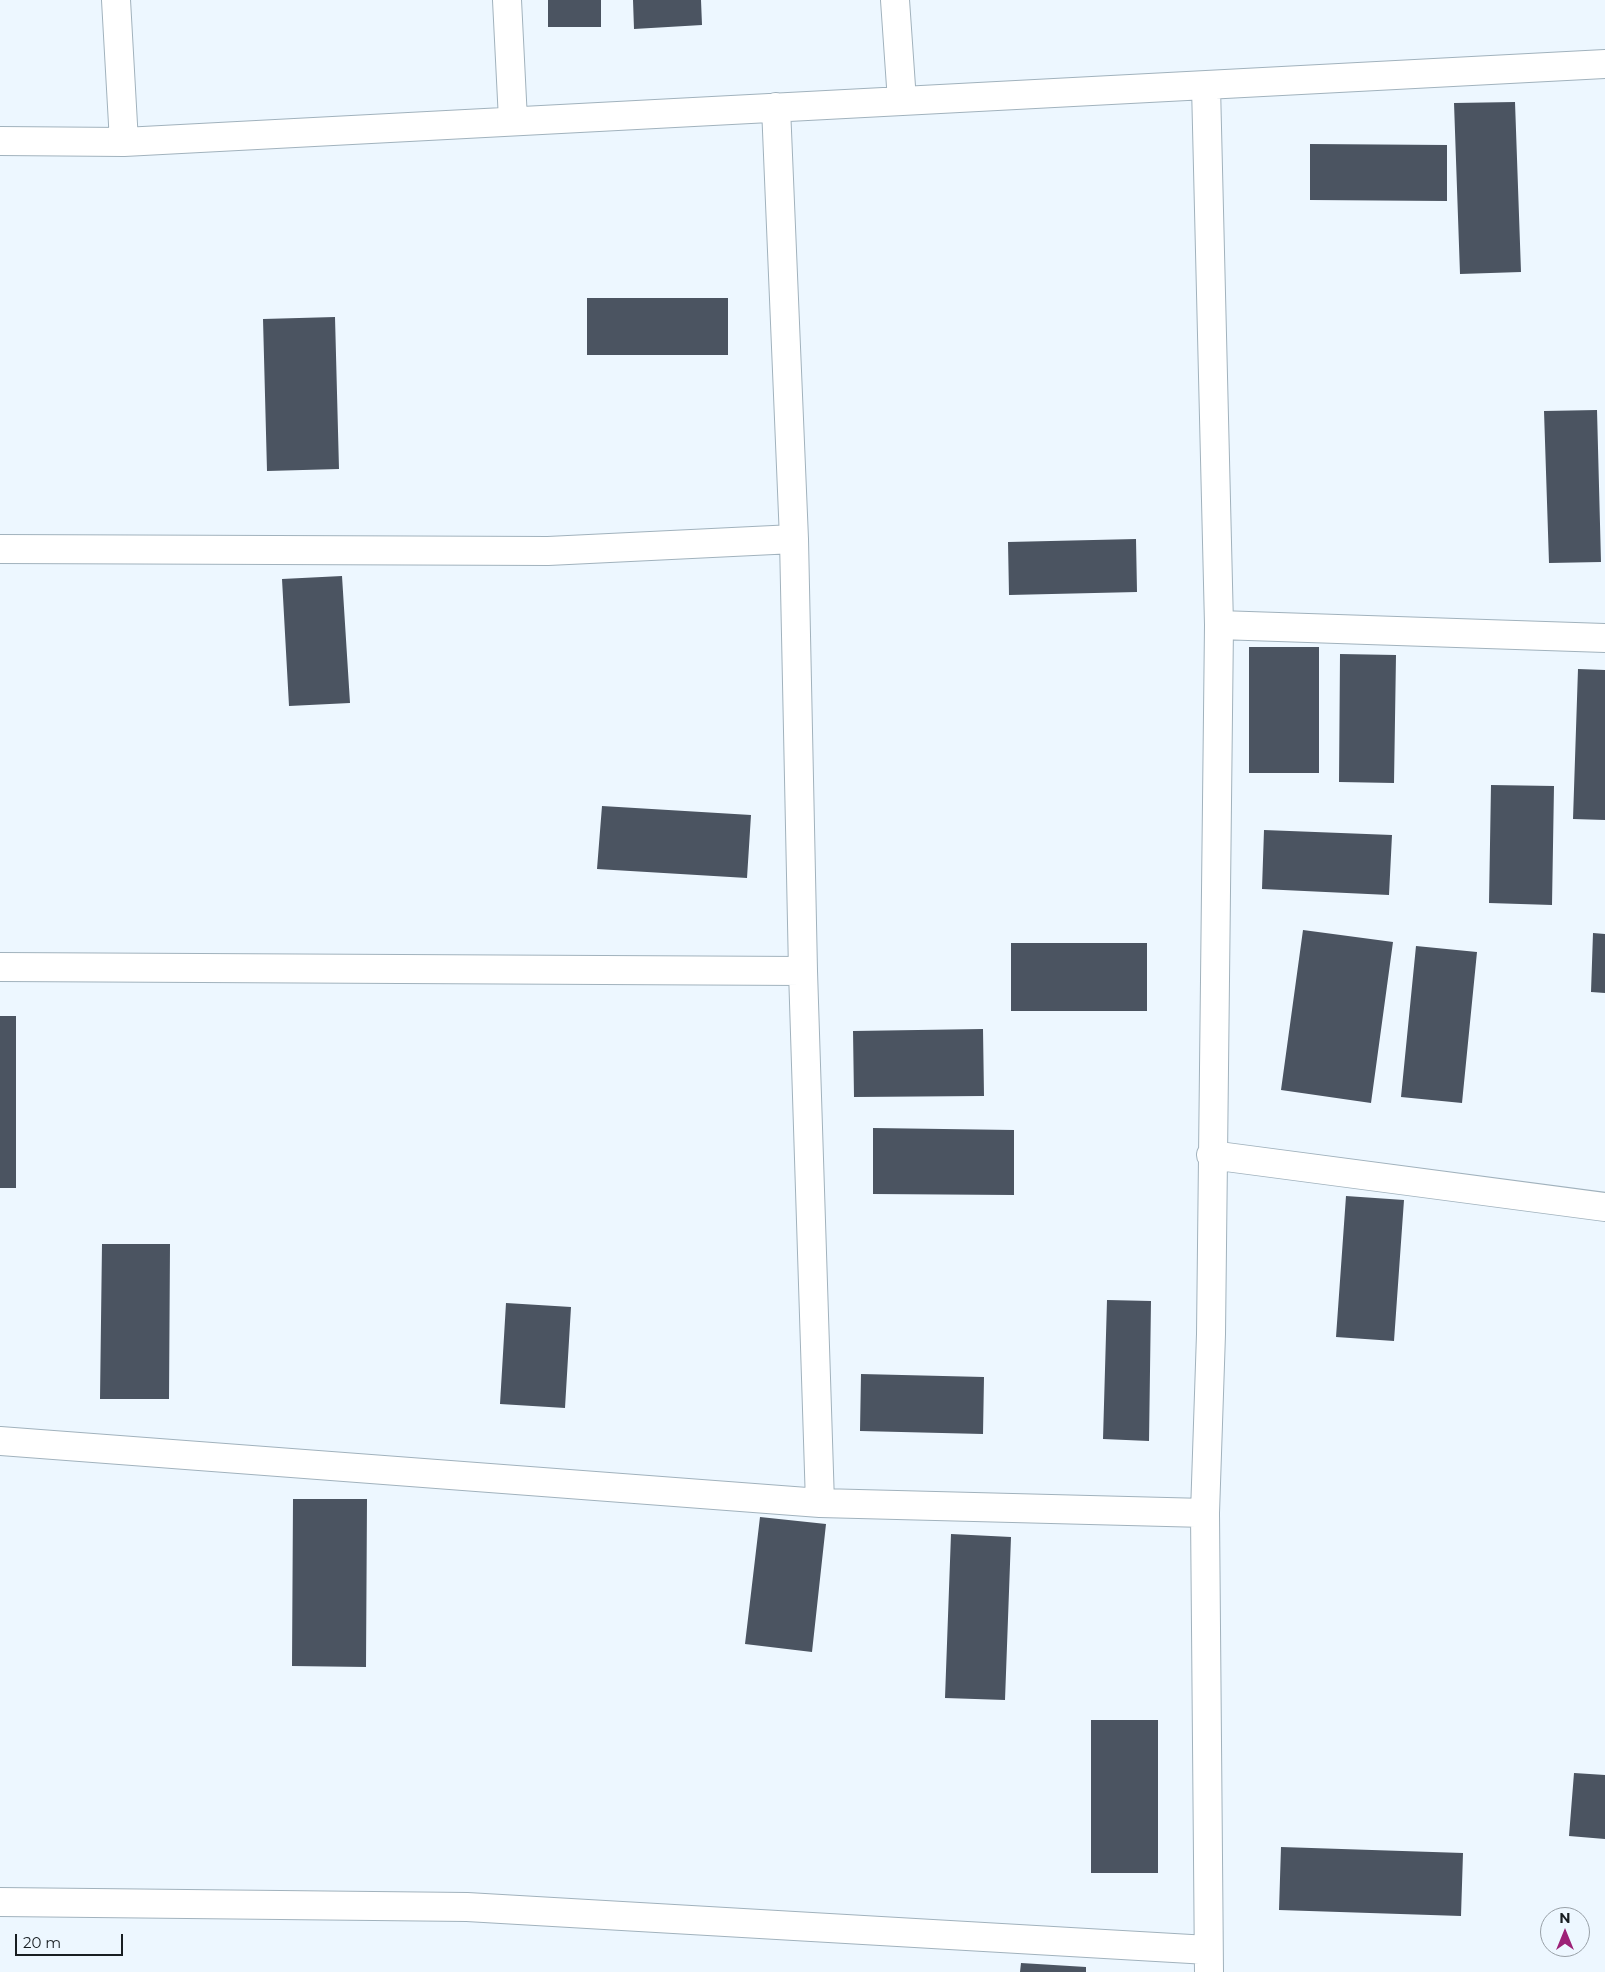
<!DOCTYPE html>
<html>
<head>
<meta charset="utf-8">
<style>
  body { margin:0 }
  #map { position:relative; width:1605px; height:1972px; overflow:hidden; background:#edf7ff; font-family:Montserrat,sans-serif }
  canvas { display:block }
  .north { position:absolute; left:1540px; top:1907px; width:50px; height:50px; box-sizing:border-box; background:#edf7ff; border:1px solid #98a0a7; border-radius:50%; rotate:0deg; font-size:14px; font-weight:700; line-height:20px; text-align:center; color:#181e22 }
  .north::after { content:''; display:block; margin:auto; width:18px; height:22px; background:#9d2177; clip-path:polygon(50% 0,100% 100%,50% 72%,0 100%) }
  .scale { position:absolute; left:15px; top:1934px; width:108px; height:22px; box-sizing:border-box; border:2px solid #181e22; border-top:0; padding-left:6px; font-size:15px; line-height:18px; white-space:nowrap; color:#181e22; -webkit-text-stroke:4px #edf7ff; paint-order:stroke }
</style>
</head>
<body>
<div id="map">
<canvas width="1605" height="1972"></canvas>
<div class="north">N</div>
<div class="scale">20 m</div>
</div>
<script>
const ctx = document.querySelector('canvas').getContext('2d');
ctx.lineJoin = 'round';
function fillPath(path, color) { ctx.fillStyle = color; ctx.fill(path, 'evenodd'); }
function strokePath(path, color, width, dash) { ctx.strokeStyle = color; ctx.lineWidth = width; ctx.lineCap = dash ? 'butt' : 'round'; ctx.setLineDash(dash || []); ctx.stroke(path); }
fillPath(new Path2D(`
  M 548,0 L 601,0 L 601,27 L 548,27 Z
  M 633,0 L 701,0 L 702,25 L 634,29 Z
  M 1515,102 L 1521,272 L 1460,274 L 1454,103 Z
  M 1310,144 L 1447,145 L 1447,201 L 1310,200 Z
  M 587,298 L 728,298 L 728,355 L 587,355 Z
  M 335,317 L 339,469 L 267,471 L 263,319 Z
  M 1597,410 L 1601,562 L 1549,563 L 1544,411 Z
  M 1136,539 L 1137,592 L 1009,595 L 1008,542 Z
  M 342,576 L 350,703 L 289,706 L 282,579 Z
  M 1249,647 L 1319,647 L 1319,773 L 1249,773 Z
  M 1340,654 L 1396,655 L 1394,783 L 1339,782 Z
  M 1578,669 L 1605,670 L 1605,820 L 1573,819 Z
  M 1491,785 L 1554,786 L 1552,905 L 1489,903 Z
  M 602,806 L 751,815 L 747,878 L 597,869 Z
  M 1264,830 L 1392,835 L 1389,895 L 1262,889 Z
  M 1303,930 L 1393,942 L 1371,1103 L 1281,1090 Z
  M 1593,933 L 1605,934 L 1605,993 L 1591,992 Z
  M 1011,943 L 1147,943 L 1147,1011 L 1011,1011 Z
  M 1416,946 L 1477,952 L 1462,1103 L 1401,1097 Z
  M 0,1016 L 16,1016 L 16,1188 L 0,1188 Z
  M 983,1029 L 984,1096 L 854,1097 L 853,1031 Z
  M 873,1128 L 1014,1130 L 1014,1195 L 873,1194 Z
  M 1346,1196 L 1404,1200 L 1394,1341 L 1336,1337 Z
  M 102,1244 L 170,1244 L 169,1399 L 100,1399 Z
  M 1107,1300 L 1151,1301 L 1149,1441 L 1103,1439 Z
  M 506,1303 L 571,1307 L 565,1408 L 500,1404 Z
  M 861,1374 L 984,1377 L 983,1434 L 860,1431 Z
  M 293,1499 L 367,1499 L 366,1667 L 292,1666 Z
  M 760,1517 L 826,1524 L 812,1652 L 745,1644 Z
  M 951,1534 L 1011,1537 L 1005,1700 L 945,1698 Z
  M 1091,1720 L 1158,1720 L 1158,1873 L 1091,1873 Z
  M 1574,1773 L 1605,1775 L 1605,1839 L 1569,1836 Z
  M 1281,1847 L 1463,1853 L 1461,1916 L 1279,1910 Z
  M 1021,1963 L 1086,1967 L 1086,1972 L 1020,1972 Z`), '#4b5461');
const minor = new Path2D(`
  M 116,0 L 124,142
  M 507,0 L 513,120
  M 895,0 L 902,101
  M 1206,86 L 1219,625 L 1211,1334 L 1205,1513 L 1209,1972
  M 776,107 L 794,539
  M 0,141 L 124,142 L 1605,64
  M 0,549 L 548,551 L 794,539 L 803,971 L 820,1503
  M 1219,625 L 1605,638
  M 0,967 L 803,971
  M 1211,1155 L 1605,1207
  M 0,1441 L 820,1503 L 1205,1513
  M 0,1902 L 467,1907 L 1208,1950`);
strokePath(minor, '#a1b2bd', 30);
strokePath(minor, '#fff', 28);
</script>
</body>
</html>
